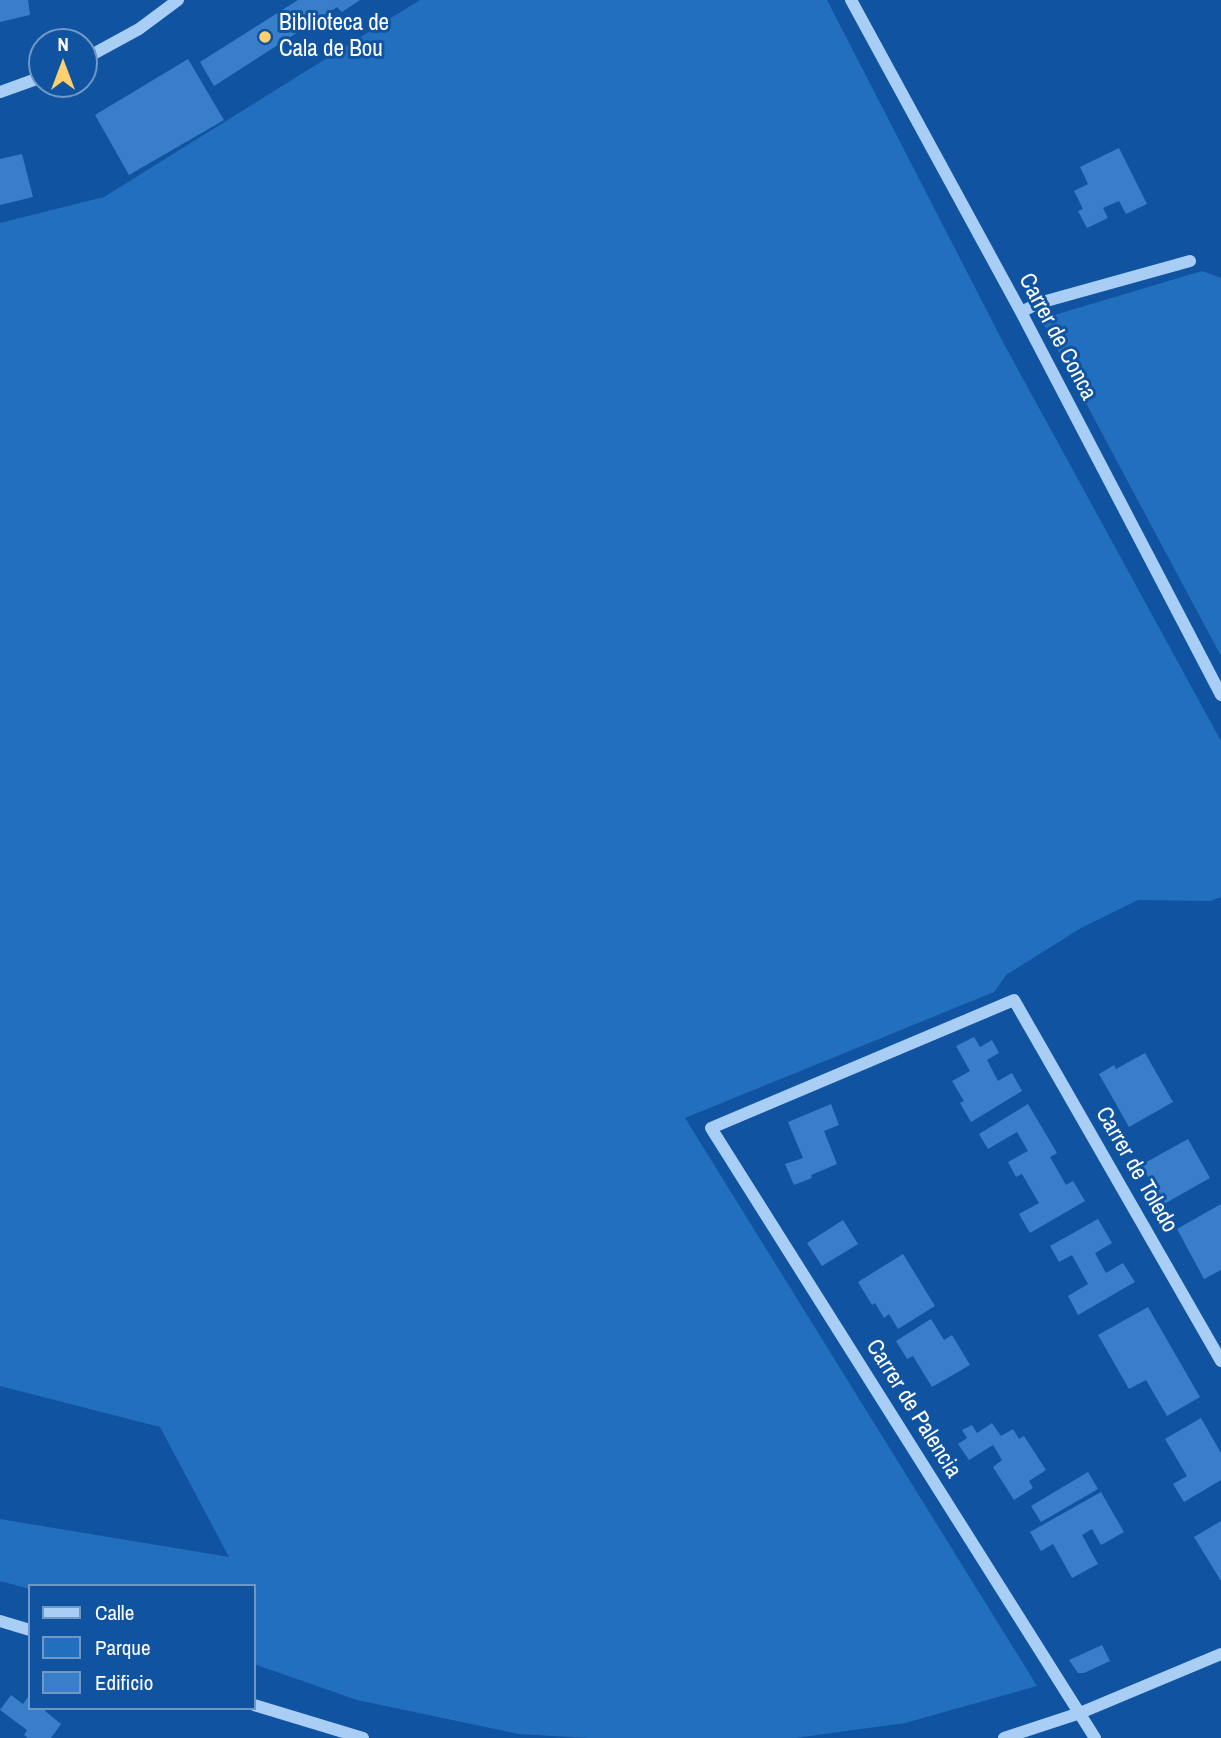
<!DOCTYPE html>
<html>
<head>
<meta charset="utf-8">
<style>
  body { margin:0 }
  #map { position:relative; width:1221px; height:1738px; overflow:hidden; background:#1054a1; font-family:"Archivo Narrow",sans-serif }
  canvas { display:block }
  .legend { position:absolute; left:28px; top:1584px; width:228px; height:126px; box-sizing:border-box; background:#1054a1; border:2px solid #7098c7; margin:0; padding:9px 12px; list-style:none; font-size:21px; color:#fff }
  .legend li { display:flex; align-items:center; gap:14px; height:35px }
  .legend b { width:35px; border:2px solid #7098c7 }
  .north { position:absolute; left:28px; top:28px; width:70px; height:70px; box-sizing:border-box; background:#1054a1; border:2px solid #7098c7; border-radius:50%; rotate:0deg; font-size:19px; font-weight:700; line-height:28px; text-align:center; color:#fff }
  .north::after { content:''; display:block; margin:auto; width:24px; height:32px; background:#ffd06d; clip-path:polygon(50% 0,100% 100%,50% 72%,0 100%) }
</style>
</head>
<body>
<div id="map">
<canvas width="1221" height="1738"></canvas>
<ul class="legend">
<li><b style="height:9px;background:#a9cef5"></b>Calle</li>
<li><b style="height:19px;background:#236fbf"></b>Parque</li>
<li><b style="height:19px;background:#397ec8"></b>Edificio</li>
</ul>
<div class="north">N</div>
</div>
<script>
const ctx = document.querySelector('canvas').getContext('2d');
ctx.lineJoin = 'round';
function fillPath(path, color) { ctx.fillStyle = color; ctx.fill(path, 'evenodd'); }
function strokePath(path, color, width, dash) { ctx.strokeStyle = color; ctx.lineWidth = width; ctx.lineCap = dash ? 'butt' : 'round'; ctx.setLineDash(dash || []); ctx.stroke(path); }
function label(font, color, halo, rows, align = 'center') {
  ctx.font = font + ' "Archivo Narrow",sans-serif'; ctx.lineWidth = 6; ctx.setLineDash([]); ctx.textBaseline = 'middle'; ctx.strokeStyle = halo; ctx.fillStyle = color; for (const [text, x, y, turn = 0] of rows) {
    ctx.save(); ctx.translate(x, y); ctx.rotate((+turn || 0) * Math.PI / 180); ctx.textAlign = isNaN(turn) ? turn : align; if (halo) ctx.strokeText(text, 0, 0); ctx.fillText(text, 0, 0); ctx.restore();
  }
}
fillPath(new Path2D(`
  M 420,0 L 827,0 L 1004,344 L 1221,741 L 1221,897 L 1211,901 L 1138,900 L 1081,928 L 1006,975 L 994,992 L 685,1118 L 1037,1686 L 905,1723 L 795,1738 L 588,1738 L 519,1734 L 357,1700 L 254,1664 L 254,1586 L 30,1586 L 30,1589 L 0,1581 L 0,1519 L 229,1557 L 160,1427 L 0,1386 L 0,223 L 104,197 Z
  M 1202,271 L 1221,278 L 1221,656 L 1041,319 Z`), '#236fbf');
fillPath(new Path2D(`
  M 0,0 L 28,0 L 30,15 L 0,22 Z
  M 298,0 L 360,0 L 342,12 L 337,7 L 214,86 L 200,62 Z
  M 188,59 L 224,120 L 129,175 L 95,115 Z
  M 1119,148 L 1147,204 L 1126,214 L 1119,201 L 1103,208 L 1108,218 L 1087,228 L 1078,211 L 1083,209 L 1074,191 L 1088,184 L 1080,167 Z
  M 22,154 L 33,197 L 0,205 L 0,159 Z
  M 974,1037 L 980,1047 L 992,1040 L 999,1053 L 987,1060 L 998,1081 L 1012,1073 L 1022,1091 L 971,1122 L 960,1103 L 964,1101 L 952,1081 L 970,1071 L 956,1046 Z
  M 1145,1053 L 1173,1102 L 1129,1127 L 1099,1074 L 1114,1065 L 1116,1069 Z
  M 831,1104 L 839,1125 L 824,1131 L 837,1164 L 811,1175 L 812,1178 L 794,1185 L 785,1164 L 803,1158 L 788,1122 Z
  M 1028,1104 L 1057,1153 L 1050,1157 L 1066,1185 L 1073,1181 L 1085,1201 L 1030,1233 L 1019,1214 L 1039,1203 L 1022,1174 L 1016,1177 L 1008,1162 L 1028,1151 L 1017,1132 L 988,1149 L 979,1134 Z
  M 1188,1139 L 1210,1178 L 1164,1204 L 1141,1165 Z
  M 1221,1204 L 1221,1270 L 1204,1279 L 1177,1229 Z
  M 1098,1219 L 1112,1243 L 1095,1253 L 1106,1273 L 1123,1263 L 1135,1282 L 1078,1315 L 1068,1296 L 1088,1284 L 1072,1255 L 1059,1262 L 1050,1246 Z
  M 843,1220 L 858,1244 L 822,1266 L 807,1243 Z
  M 903,1254 L 935,1306 L 898,1329 L 889,1314 L 884,1318 L 875,1303 L 872,1305 L 858,1282 Z
  M 1148,1307 L 1200,1397 L 1167,1416 L 1146,1380 L 1129,1389 L 1098,1335 Z
  M 931,1319 L 944,1340 L 952,1335 L 970,1365 L 932,1387 L 913,1356 L 907,1359 L 896,1341 Z
  M 1201,1418 L 1221,1453 L 1221,1480 L 1184,1502 L 1173,1484 L 1187,1476 L 1165,1439 Z
  M 992,1423 L 1001,1436 L 1013,1429 L 1019,1439 L 1024,1436 L 1046,1470 L 1029,1481 L 1033,1488 L 1014,1500 L 993,1467 L 1002,1460 L 993,1445 L 969,1460 L 958,1444 L 967,1438 L 962,1430 L 972,1425 L 977,1433 Z
  M 1088,1472 L 1098,1489 L 1041,1522 L 1031,1506 Z
  M 1101,1492 L 1124,1532 L 1101,1545 L 1092,1529 L 1082,1535 L 1098,1564 L 1072,1578 L 1053,1544 L 1041,1551 L 1030,1532 Z
  M 1221,1521 L 1221,1581 L 1194,1537 Z
  M 1102,1645 L 1110,1661 L 1084,1673 L 1078,1673 L 1069,1660 Z
  M 30,1694 L 30,1708 L 47,1708 L 45,1711 L 61,1724 L 51,1738 L 28,1738 L 24,1735 L 27,1730 L 0,1710 L 11,1695 L 23,1704 Z`), '#397ec8');
strokePath(new Path2D(`
  M 851,0 L 1021,312 L 1221,695
  M 84,59 L 139,29 L 178,0
  M 0,92 L 42,77
  M 1021,312 L 1039,303 L 1190,261
  M 0,1621 L 30,1630
  M 254,1705 L 363,1738
  M 1004,1738 L 1080,1713 L 1221,1654
  M 1095,1738 L 711,1128 L 1014,1000 L 1221,1361`), '#a9cef5', 12);
for (const [x, y, r, color] of [
  [265,37,7,"#ffd06d"]
]) { const dot = new Path2D(); dot.arc(x, y, r, 0, 2 * Math.PI); ctx.fillStyle = color; ctx.fill(dot); strokePath(dot, '#1054a1', 2.5); }
label('23px', '#fff', '#1054a1', [
  ["Biblioteca de",279,24],
  ["Cala de Bou",279,50]
], 'left');
label('23px', '#fff', '#1054a1', [
  ["Carrer de Conca",1057,337,62],
  ["Carrer de Toledo",1136,1170,60],
  ["Carrer de Palencia",913,1409,58]
]);
</script>
</body>
</html>
